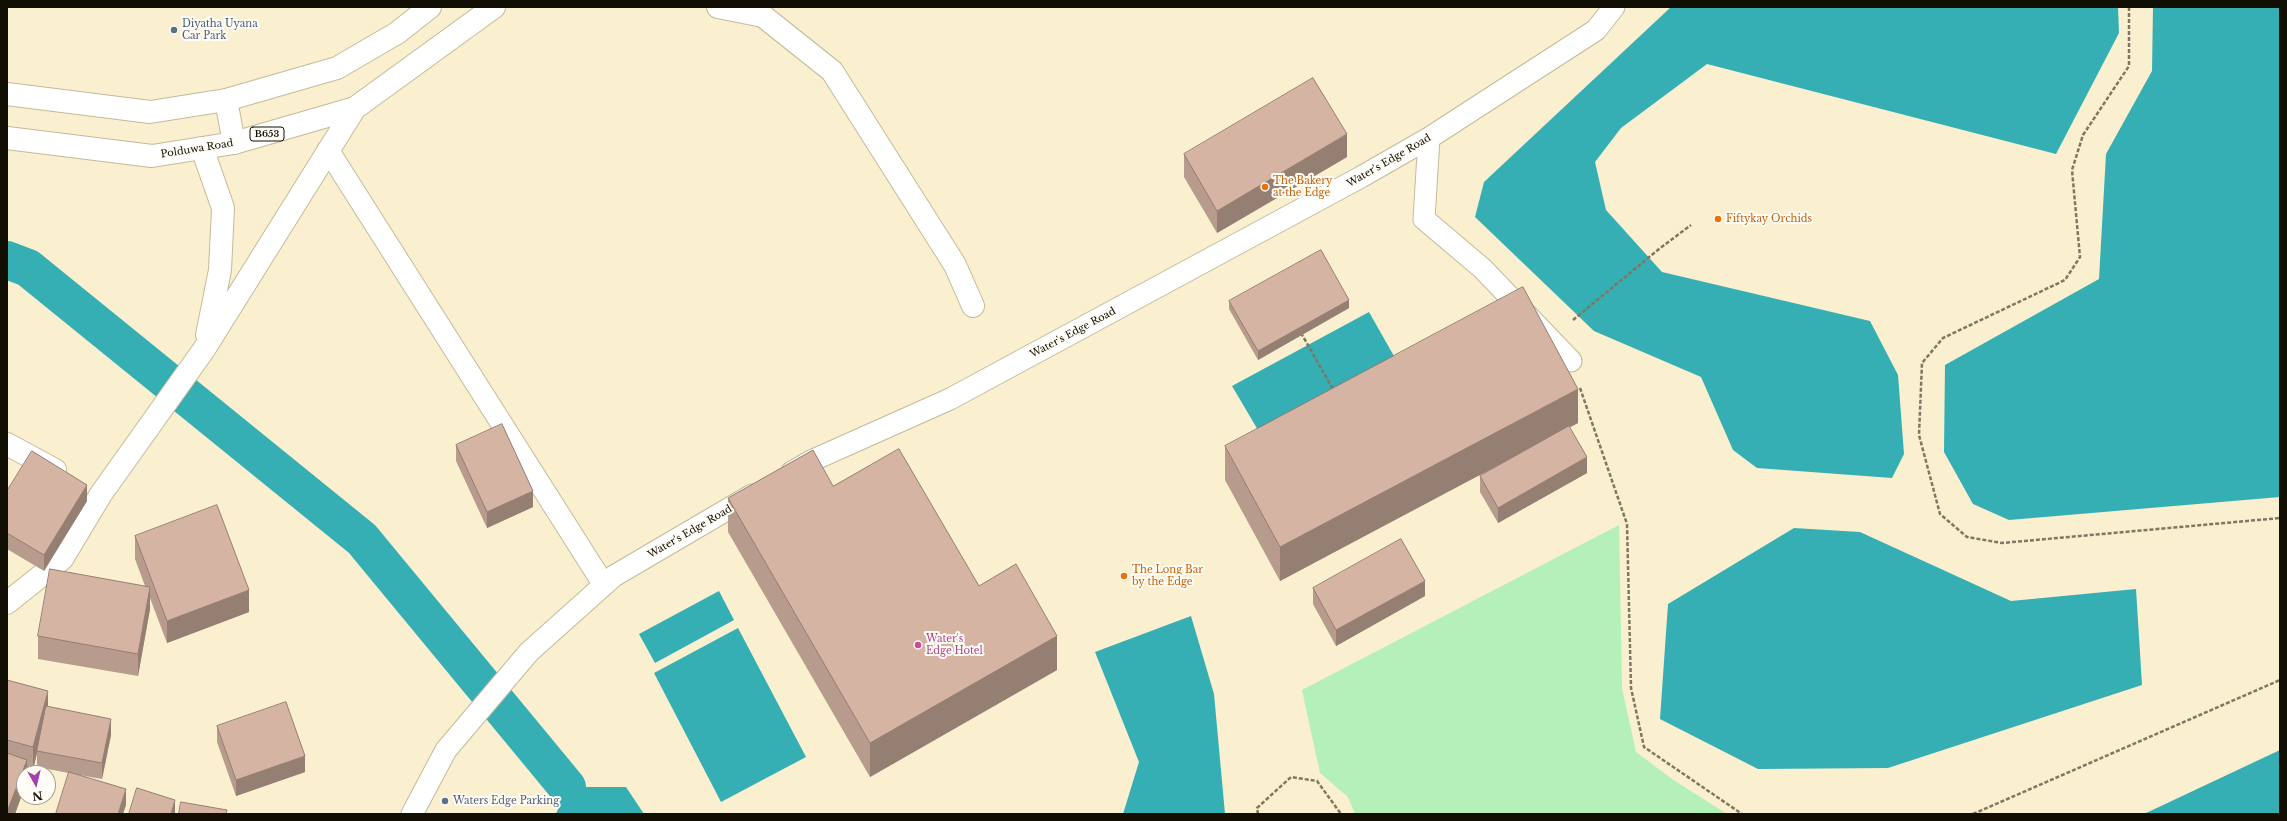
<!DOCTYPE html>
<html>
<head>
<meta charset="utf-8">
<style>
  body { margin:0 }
  #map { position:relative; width:2287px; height:821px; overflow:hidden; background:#faefce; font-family:"Libre Baskerville",serif }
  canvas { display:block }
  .frame { position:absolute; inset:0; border:8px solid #110e04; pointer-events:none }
  .north { position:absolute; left:16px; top:765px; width:40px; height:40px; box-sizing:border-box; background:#fffdf6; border:1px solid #a09d95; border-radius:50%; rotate:172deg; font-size:11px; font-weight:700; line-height:16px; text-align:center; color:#110e04 }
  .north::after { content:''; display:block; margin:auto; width:14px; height:18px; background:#a142ab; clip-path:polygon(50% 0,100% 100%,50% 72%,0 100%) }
</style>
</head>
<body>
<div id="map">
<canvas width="2287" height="821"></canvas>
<div class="frame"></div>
<div class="north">N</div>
</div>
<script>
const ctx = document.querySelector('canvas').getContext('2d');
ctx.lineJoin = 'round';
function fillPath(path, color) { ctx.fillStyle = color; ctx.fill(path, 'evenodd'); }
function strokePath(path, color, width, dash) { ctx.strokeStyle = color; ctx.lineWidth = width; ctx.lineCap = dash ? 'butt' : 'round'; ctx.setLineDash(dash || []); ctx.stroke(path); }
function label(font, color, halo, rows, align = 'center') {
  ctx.font = font + ' "Libre Baskerville",serif'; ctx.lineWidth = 4; ctx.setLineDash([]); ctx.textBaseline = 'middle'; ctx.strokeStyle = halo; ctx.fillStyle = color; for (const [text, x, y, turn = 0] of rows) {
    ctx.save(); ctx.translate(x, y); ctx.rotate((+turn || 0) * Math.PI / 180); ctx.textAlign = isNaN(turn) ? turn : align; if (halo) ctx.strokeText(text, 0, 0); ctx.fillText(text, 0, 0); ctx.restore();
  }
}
fillPath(new Path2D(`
  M 1619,525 L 1622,688 L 1636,752 L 1672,779 L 1727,814 L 1355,814 L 1348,797 L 1320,773 L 1302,690 Z`), '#b4f0b8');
fillPath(new Path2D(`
  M 1671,7 L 2118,7 L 2119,33 L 2056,154 L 1707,64 L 1621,128 L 1595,162 L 1606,210 L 1662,272 L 1870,321 L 1898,375 L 1904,454 L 1892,478 L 1757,468 L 1733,450 L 1701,377 L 1594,331 L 1475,217 L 1484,182 Z
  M 2153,7 L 2280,7 L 2280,497 L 2009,520 L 1973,504 L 1944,452 L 1945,365 L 2099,279 L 2106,154 L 2152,71 Z
  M 1369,312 L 1403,372 L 1268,447 L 1232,386 Z
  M 1794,528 L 1860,532 L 2011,601 L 2136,589 L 2142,685 L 1888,768 L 1758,769 L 1660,719 L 1668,604 Z
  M 719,591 L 734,620 L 655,663 L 639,634 Z
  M 1191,616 L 1214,694 L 1225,814 L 1123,814 L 1139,762 L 1095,652 Z
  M 738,628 L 806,757 L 721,802 L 654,673 Z
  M 2280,750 L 2280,814 L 2144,814 Z
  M 567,787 L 626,787 L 644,814 L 556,814 Z`), '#35afb3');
strokePath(new Path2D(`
  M 7,260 L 28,268 L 362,539 L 567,787`), '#35afb3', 38);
const lane = new Path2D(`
  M 1429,138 L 1424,219 L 1483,269 L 1571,361
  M 328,150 L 604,585
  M 792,472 L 811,461 L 950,399 L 1361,177 L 1429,138 L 1596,30 L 1614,7
  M 412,814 L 446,750 L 529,652 L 614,576 L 752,495`);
const street = new Path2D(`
  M 718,7 L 758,15
  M 745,7 L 763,16 L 832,71 L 955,265 L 973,306
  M 202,148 L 223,208 L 220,270 L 207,335
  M 7,444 L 55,470
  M 7,603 L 62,559 L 101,494 L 205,348 L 355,108`);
const secondary = new Path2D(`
  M 226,100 L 234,143`);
const primary = new Path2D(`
  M 7,94 L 150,112 L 226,100 L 337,68 L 397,33 L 430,7
  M 7,138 L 152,156 L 234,143 L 355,108 L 494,7`);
strokePath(lane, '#c4ba9a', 23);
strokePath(street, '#c4ba9a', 24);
strokePath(secondary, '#c4ba9a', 24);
strokePath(primary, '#c4ba9a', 24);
strokePath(new Path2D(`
  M 2129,7 L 2129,66 L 2083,135 L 2072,170 L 2080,257 L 2065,280 L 1943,338 L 1922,363 L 1919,435 L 1940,514 L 1967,537 L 2002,543 L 2280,518
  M 1573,320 L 1659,249 L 1691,225
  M 1301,333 L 1334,391
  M 1580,388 L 1627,524 L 1631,688 L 1644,747 L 1742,814
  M 1258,814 L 1257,808 L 1291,777 L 1317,781 L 1341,814
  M 1973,814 L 2280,680`), '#7e7763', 2.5, [4, 2]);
strokePath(lane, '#fff', 21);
strokePath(street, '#fff', 22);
strokePath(secondary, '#fff', 22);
strokePath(primary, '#fff', 22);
fillPath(new Path2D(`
  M 1184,154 L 1347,157 L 1217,233 L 1184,177 Z
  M 1229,301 L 1349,308 L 1258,360 L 1229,309 Z
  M 1578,423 L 1569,427 L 1587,473 L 1498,523 L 1480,492 L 1480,476 L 1525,450 L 1280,581 L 1225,480 L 1225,446 Z
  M 456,445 L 533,507 L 487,528 L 456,461 Z
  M 833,486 L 979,586 L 1057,670 L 870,777 L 728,532 L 728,498 Z
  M 7,491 L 87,501 L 44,571 L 7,549 Z
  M 135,536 L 249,612 L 167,643 L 150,598 L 150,609 L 138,676 L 38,659 L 38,636 L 145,586 L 135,559 Z
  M 1313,588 L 1425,596 L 1336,646 L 1313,604 Z
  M 7,680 L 48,706 L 111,735 L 102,779 L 74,774 L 126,805 L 69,773 L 37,767 L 37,753 L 33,770 L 27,768 L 27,773 L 24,773 L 24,789 L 15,814 L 7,814 Z
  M 217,726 L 305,772 L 236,796 L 217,742 Z`), '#b79b8c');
fillPath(new Path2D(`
  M 1347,134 L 1347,157 L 1217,233 L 1217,211 Z
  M 1349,300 L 1349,308 L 1258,360 L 1258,351 Z
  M 1578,389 L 1578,423 L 1280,581 L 1280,547 Z
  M 1587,457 L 1587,473 L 1498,523 L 1498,508 Z
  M 87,485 L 87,501 L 44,571 L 44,555 Z
  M 533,491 L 533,507 L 487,528 L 487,512 Z
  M 1425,581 L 1425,596 L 1336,646 L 1336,630 Z
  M 150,587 L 150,609 L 138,676 L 138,654 Z
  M 249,590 L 249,612 L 167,643 L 167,621 Z
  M 1057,636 L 1057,670 L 870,777 L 870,743 Z
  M 48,691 L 48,713 L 37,751 L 37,753 L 33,770 L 33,747 Z
  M 111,719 L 111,735 L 102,779 L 102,763 Z
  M 305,756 L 305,772 L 236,796 L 236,780 Z
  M 27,760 L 27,773 L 24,773 L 24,789 L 15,814 L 7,814 L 7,812 Z
  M 126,789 L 126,805 L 123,814 L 118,814 Z
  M 175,800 L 175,814 L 171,814 Z`), '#957e72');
const building = new Path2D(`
  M 1313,78 L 1347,134 L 1217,211 L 1184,154 Z
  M 1321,250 L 1349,300 L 1258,351 L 1229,301 Z
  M 1523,287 L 1578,389 L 1280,547 L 1225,446 Z
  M 502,424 L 533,491 L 487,512 L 456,445 Z
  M 1569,426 L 1587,457 L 1498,508 L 1480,476 Z
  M 899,449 L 979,586 L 1016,564 L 1057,636 L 870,743 L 728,498 L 813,450 L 833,486 Z
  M 32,451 L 87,485 L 44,555 L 7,533 L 7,491 Z
  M 217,505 L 249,590 L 167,621 L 135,536 Z
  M 1401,539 L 1425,581 L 1336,630 L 1313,588 Z
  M 50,569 L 150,587 L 138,654 L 38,636 Z
  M 7,680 L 48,691 L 33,747 L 7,740 Z
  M 286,702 L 305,756 L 236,780 L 217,726 Z
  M 46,706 L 111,719 L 102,763 L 37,751 Z
  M 7,753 L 27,760 L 7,812 Z
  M 69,772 L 126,789 L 118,814 L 56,814 Z
  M 137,788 L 175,800 L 171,814 L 129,814 Z
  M 181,802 L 227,810 L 226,814 L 179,814 Z`);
fillPath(building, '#d5b4a3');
strokePath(building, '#957e72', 1);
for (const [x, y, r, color] of [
  [174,30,4,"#5c6f8a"],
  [1265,187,4,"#e8710a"],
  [1718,219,4,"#e8710a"],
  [1124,576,4,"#e8710a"],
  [918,645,4,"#d1479c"],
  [445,801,4,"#5c6f8a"]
]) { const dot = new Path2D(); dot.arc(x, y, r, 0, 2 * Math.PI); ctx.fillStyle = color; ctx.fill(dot); strokePath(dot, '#fffdf6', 1.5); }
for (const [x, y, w] of [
  [267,134,34]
]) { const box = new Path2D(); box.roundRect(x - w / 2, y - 7, w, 14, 3); ctx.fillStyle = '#fffdf6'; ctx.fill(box); strokePath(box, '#110e04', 1); }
label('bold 9px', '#110e04', null, [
  ["B653",267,134]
]);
label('10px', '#4e5e75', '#fffdf6', [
  ["Diyatha Uyana",182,24],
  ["Car Park",182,36],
  ["Waters Edge Parking",453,801]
], 'left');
label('10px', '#110e04', '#fffdf6', [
  ["Polduwa Road",197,149,-9],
  ["Water's Edge Road",1389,161,-30],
  ["Water's Edge Road",1073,333,-28],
  ["Water's Edge Road",690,532,-30]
]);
label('10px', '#c56008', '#fffdf6', [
  ["The Bakery",1273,181],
  ["at the Edge",1273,193],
  ["Fiftykay Orchids",1726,219],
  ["The Long Bar",1132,570],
  ["by the Edge",1132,582]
], 'left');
label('10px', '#b23c85', '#fffdf6', [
  ["Water's",926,639],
  ["Edge Hotel",926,651]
], 'left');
</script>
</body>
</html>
